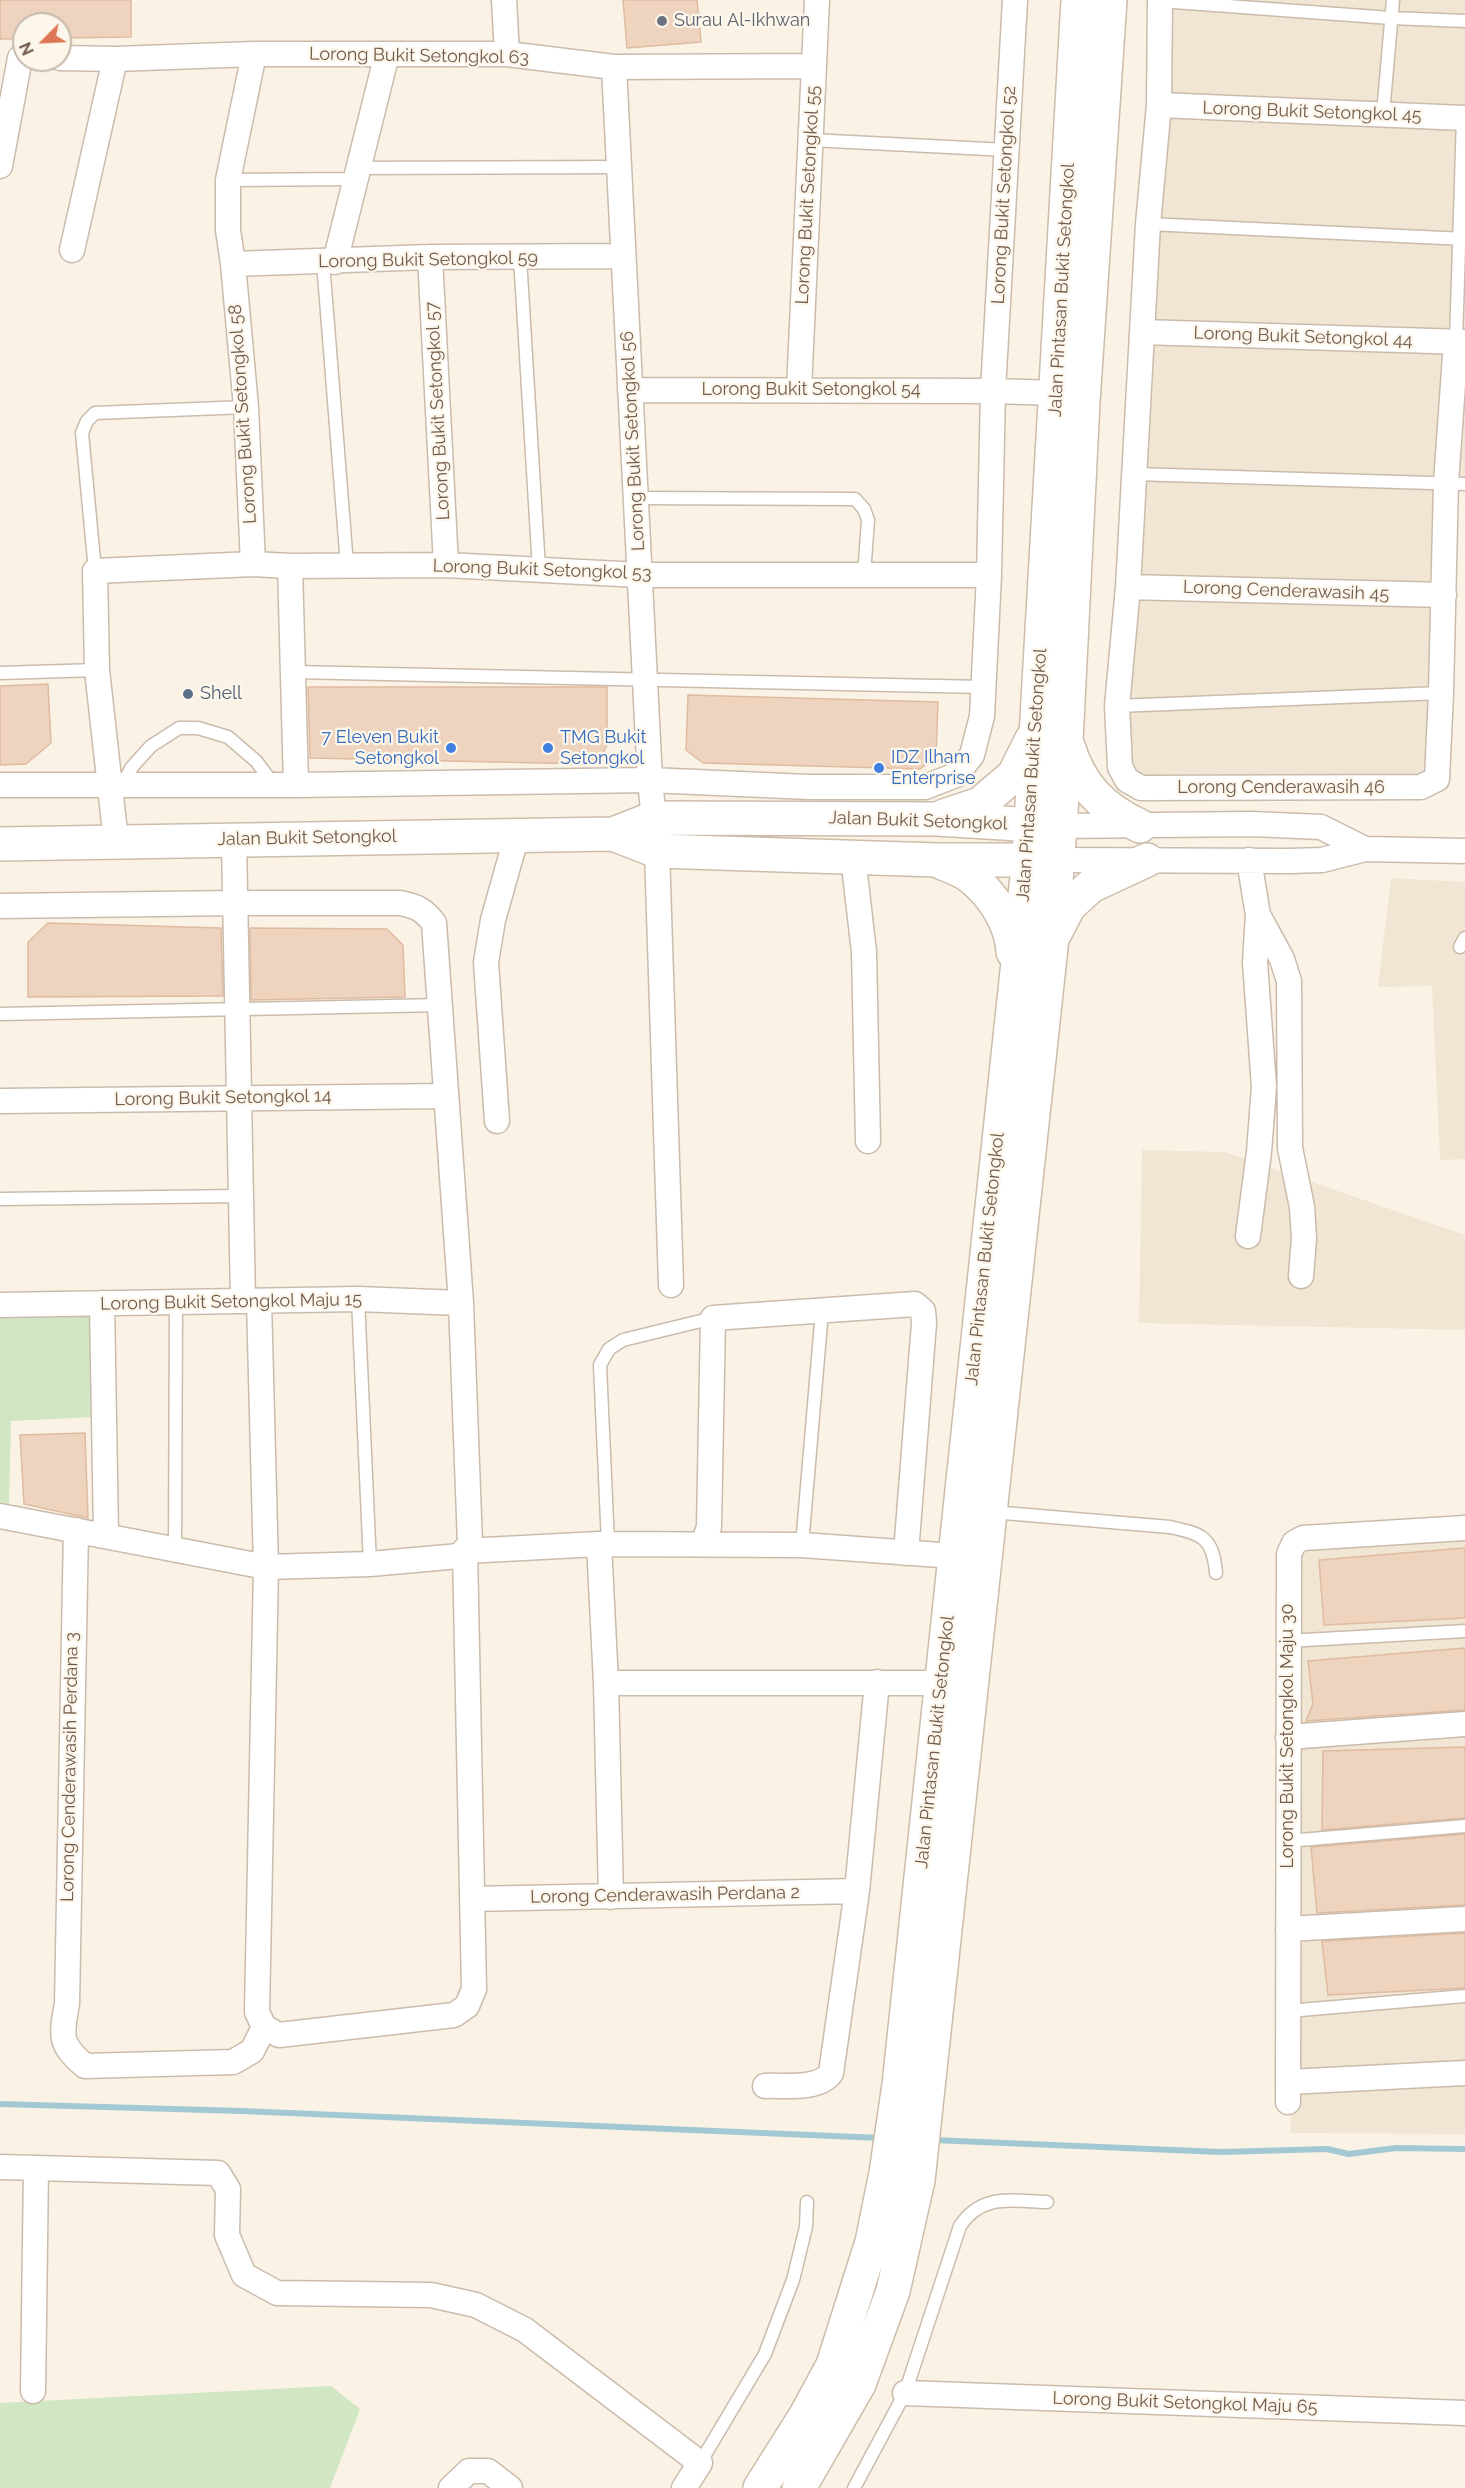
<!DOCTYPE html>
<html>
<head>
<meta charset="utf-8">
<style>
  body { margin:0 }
  #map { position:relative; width:1465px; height:2488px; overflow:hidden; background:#faf3e5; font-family:Raleway,sans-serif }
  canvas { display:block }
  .north { position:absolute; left:12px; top:12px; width:60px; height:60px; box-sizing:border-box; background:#fdf7eb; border:2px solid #c5b9ab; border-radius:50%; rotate:246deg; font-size:16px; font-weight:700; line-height:24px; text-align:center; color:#715b4c }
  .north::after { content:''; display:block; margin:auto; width:21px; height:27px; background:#db7853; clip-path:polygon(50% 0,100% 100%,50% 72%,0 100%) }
</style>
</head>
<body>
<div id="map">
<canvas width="1465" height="2488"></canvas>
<div class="north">N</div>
</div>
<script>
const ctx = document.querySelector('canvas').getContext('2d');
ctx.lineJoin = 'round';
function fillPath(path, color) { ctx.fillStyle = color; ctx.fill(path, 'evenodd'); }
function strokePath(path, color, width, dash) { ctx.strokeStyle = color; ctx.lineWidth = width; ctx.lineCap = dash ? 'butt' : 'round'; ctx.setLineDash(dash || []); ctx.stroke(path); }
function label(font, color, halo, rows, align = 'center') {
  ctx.font = font + ' Raleway,sans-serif'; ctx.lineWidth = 4.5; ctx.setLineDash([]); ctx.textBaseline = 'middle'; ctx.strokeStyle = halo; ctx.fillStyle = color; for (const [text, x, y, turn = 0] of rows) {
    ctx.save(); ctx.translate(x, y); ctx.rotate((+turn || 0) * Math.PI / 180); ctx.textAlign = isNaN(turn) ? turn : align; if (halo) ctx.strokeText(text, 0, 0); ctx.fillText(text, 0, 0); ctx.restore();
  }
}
fillPath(new Path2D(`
  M 1158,0 L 1465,0 L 1465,484 L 1442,483 L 1434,792 L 1122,780 Z
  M 1391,878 L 1465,882 L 1465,1159 L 1440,1160 L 1432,986 L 1378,987 Z
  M 1142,1150 L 1225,1152 L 1465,1235 L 1465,1330 L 1139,1323 Z
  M 1465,1530 L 1465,2134 L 1290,2133 L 1293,2099 L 1295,1548 Z`), '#f1e5d4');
fillPath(new Path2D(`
  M 92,1313 L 96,1417 L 11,1421 L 9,1504 L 0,1502 L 0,1315 Z
  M 331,2386 L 360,2409 L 330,2488 L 0,2488 L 0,2403 Z`), '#d1e7c4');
strokePath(new Path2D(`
  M 0,2104 L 242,2111 L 881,2138
  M 933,2140 L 1221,2152 L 1327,2149 L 1349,2154 L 1396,2148 L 1465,2149`), '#a2c9d3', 6);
const building = new Path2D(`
  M 0,0 L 131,0 L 131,37 L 60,38 L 60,24 L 24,24 L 24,39 L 0,39 Z
  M 623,0 L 697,0 L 701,42 L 627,48 Z
  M 48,684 L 51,743 L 26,764 L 0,765 L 0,686 Z
  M 308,687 L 607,687 L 607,745 L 601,758 L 587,764 L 310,758 Z
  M 688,695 L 938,702 L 936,757 L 920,769 L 703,763 L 686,750 Z
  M 48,923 L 221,928 L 223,996 L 28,997 L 28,942 Z
  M 250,928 L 387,929 L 403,945 L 405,997 L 251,1000 Z
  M 85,1433 L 88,1518 L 24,1504 L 20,1435 Z
  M 1465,1548 L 1465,1618 L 1324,1625 L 1319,1560 Z
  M 1465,1648 L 1465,1710 L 1306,1721 L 1313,1704 L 1308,1661 Z
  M 1465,1747 L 1465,1818 L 1322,1830 L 1323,1751 Z
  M 1465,1834 L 1465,1905 L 1317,1913 L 1311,1847 Z
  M 1465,1933 L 1465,1988 L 1328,1995 L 1322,1941 Z`);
fillPath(building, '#eed3be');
strokePath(building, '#dfbba0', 1.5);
const lane = new Path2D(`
  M 1160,1 L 1391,18 L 1465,21
  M 1383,114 L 1393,0
  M 811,140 L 1007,150
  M 357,168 L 619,167
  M 228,180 L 354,179
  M 1148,224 L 1465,239
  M 520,257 L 539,569
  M 323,262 L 347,565
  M 1456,342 L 1463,118
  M 1134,474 L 1465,484
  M 636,498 L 855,499 L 864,509 L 868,520 L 864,575
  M 95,571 L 82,433 L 87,421 L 95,413 L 246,407
  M 294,672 L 983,687
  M 0,673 L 97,670
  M 1117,706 L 1441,693
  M 122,785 L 132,767 L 151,746 L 179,728 L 198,728 L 228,737 L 256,761 L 274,785
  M 1460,947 L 1465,938
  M 0,1014 L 441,1005
  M 0,1199 L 241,1196
  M 358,1299 L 370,1564
  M 992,1512 L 1170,1527 C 1203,1534 1213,1538 1216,1573
  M 608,1544 L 600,1365 L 609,1349 L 623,1340 L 713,1318
  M 802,1545 L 822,1311
  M 175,1549 L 176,1302
  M 1287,1641 L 1465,1631
  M 1288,1841 L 1465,1826
  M 1288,2011 L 1465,1996
  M 700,2463 L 765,2354 L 793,2280 L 806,2227 L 807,2202
  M 854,2488 L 905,2393 L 960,2226 C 982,2193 1012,2201 1047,2202`);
const street = new Path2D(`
  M 504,0 L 507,54
  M 1160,0 L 1159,105 L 1148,224 L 1128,587 L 1117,706 L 1120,767 L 1127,780 L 1141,788 L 1421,787 L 1437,779 L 1441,693 L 1446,483 L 1456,342
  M 60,58 L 115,59 L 254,54 L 507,54 L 614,67 L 814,66
  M 614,67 L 650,780 L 657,851 L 671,1285
  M 1159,105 L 1465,118
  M 0,166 L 20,58
  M 72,250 L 115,59
  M 430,257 L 446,565
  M 335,262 L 387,54
  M 233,264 L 430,257 L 623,256
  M 1142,332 L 1465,342
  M 630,390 L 993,391 L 1056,393
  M 799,390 L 817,0
  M 253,564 L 246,407 L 233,264 L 228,230 L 228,180 L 254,54
  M 290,566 L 296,785
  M 1128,587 L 1444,595
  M 0,785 L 296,785 L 650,780 L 808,787 L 925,787 L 956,775 L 972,755 L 982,716 L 989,575 L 993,391 L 1015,0
  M 1059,826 L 1252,824 L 1321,827 L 1365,849
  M 234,840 L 243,1301
  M 116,841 L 97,670 L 95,571 L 253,564 L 290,566 L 446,565 L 640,575 L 989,575
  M 853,857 L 864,952 L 868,1141
  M 1057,860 L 1290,861 L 1322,860 L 1365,849 L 1465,851
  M 1249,860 L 1258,915 L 1282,959 L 1289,981 L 1290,1148 L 1302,1207 L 1304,1238 L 1301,1276
  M 0,906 L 235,903 L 400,903 C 416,906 423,909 434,923 L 461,1303 L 470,1544 L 459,1556 L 370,1564 L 266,1567 L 0,1516
  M 0,1101 L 446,1096
  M 497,1121 L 486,962 L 493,920 L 517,835
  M 1248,1236 L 1259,1152 L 1264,1087 L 1255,962 L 1258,915
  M 259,1301 L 266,1567 L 257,2012 L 264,2027 L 279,2035 L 454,2015 L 467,2006 L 474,1989 L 465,1551
  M 102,1303 L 106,1535
  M 0,1305 L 358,1299 L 461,1303
  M 76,1530 L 67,2004 C 61,2036 59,2044 85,2066 L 233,2062 L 252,2051 L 264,2027
  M 599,1544 L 606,1683 L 611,1897
  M 703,1544 L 709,1527 L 713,1318 L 915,1304 L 923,1311 L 924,1323 L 906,1553
  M 465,1551 L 599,1544 L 802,1545 L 954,1556
  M 606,1683 L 941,1683
  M 1288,1737 L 1465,1724
  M 472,1899 L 857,1891
  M 1288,1929 L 1465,1919
  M 1288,2082 L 1465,2073
  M 765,2086 C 785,2085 819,2090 831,2073 L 857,1891 L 877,1682
  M 1288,2102 L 1289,1554 L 1294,1543 L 1303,1538 L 1465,1528
  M 0,2167 L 218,2173 L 228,2189 L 227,2235 L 244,2275 L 277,2293 L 431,2295 L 476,2305 L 525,2330 L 700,2463 L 684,2488
  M 33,2391 L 36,2168
  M 905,2393 L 1465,2413
  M 451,2488 L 469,2471 L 488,2471 L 510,2488`);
const secondary = new Path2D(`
  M 1068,746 C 1080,786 1103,809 1140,826
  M 944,816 L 980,804 L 1014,775 L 1032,739
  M 613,834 L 657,851 L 937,860 L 1049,860
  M 0,844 L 613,834 L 654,818 L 937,819 L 1051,826
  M 938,861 C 949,866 963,870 972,878 C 993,895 1012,924 1013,952
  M 1054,935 L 1069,906 L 1091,886 L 1147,860
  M 760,2488 L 806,2415 L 833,2365 L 872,2242 L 886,2173 L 899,2085 L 1029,858 L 1078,0
  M 799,2488 L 859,2384 L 893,2291 L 918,2180 L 1052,938 L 1066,742 L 1083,402 L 1110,0`);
strokePath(lane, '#cbbbac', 15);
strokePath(street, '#cbbbac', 27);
strokePath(secondary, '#cebcaa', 36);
strokePath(lane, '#fff', 12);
strokePath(street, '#fff', 24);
strokePath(secondary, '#fff', 33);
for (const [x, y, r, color] of [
  [662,21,6,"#6b7280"],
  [188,694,6,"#5c6f8a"],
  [451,748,6,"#3f7fe0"],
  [548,748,6,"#3f7fe0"],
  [879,768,6,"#3f7fe0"]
]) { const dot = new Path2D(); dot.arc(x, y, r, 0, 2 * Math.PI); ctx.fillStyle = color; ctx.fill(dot); strokePath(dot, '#fdf7eb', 2); }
label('18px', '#5b616d', '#fdf7eb', [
  ["Surau Al-Ikhwan",674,21]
], 'left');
label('18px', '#715b4c', '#fdf7eb', [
  ["Lorong Bukit Setongkol 63",419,56,1],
  ["Lorong Bukit Setongkol 45",1312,112,2],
  ["Lorong Bukit Setongkol 55",808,195,-87],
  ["Lorong Bukit Setongkol 52",1004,195,-87],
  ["Lorong Bukit Setongkol 59",428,260,-1],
  ["Jalan Pintasan Bukit Setongkol",1062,290,-87],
  ["Lorong Bukit Setongkol 44",1303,337,2],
  ["Lorong Bukit Setongkol 54",811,390],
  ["Lorong Bukit Setongkol 57",438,411,-93],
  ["Lorong Bukit Setongkol 58",243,414,-94],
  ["Lorong Bukit Setongkol 56",633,441,-93],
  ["Lorong Bukit Setongkol 53",542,570,2],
  ["Lorong Cenderawasih 45",1286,591,2],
  ["Jalan Pintasan Bukit Setongkol",1032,775,-86],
  ["Lorong Cenderawasih 46",1281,788],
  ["Jalan Bukit Setongkol",918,821,2],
  ["Jalan Bukit Setongkol",307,838,-1],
  ["Lorong Bukit Setongkol 14",223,1098,-1],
  ["Jalan Pintasan Bukit Setongkol",985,1259,-84],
  ["Lorong Bukit Setongkol Maju 15",231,1302,-1],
  ["Lorong Bukit Setongkol Maju 30",1288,1736,-90],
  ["Jalan Pintasan Bukit Setongkol",935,1742,-84],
  ["Lorong Cenderawasih Perdana 3",70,1767,-89],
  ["Lorong Cenderawasih Perdana 2",665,1895,-1],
  ["Lorong Bukit Setongkol Maju 65",1185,2403,2]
]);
label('18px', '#4e5e75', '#fdf7eb', [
  ["Shell",200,694]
], 'left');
label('18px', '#366cbe', '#fdf7eb', [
  ["7 Eleven Bukit",439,738,"right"],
  ["Setongkol",439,759,"right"],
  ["TMG Bukit",560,738],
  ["Setongkol",560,759],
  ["IDZ Ilham",891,758],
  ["Enterprise",891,779]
], 'left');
</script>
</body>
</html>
